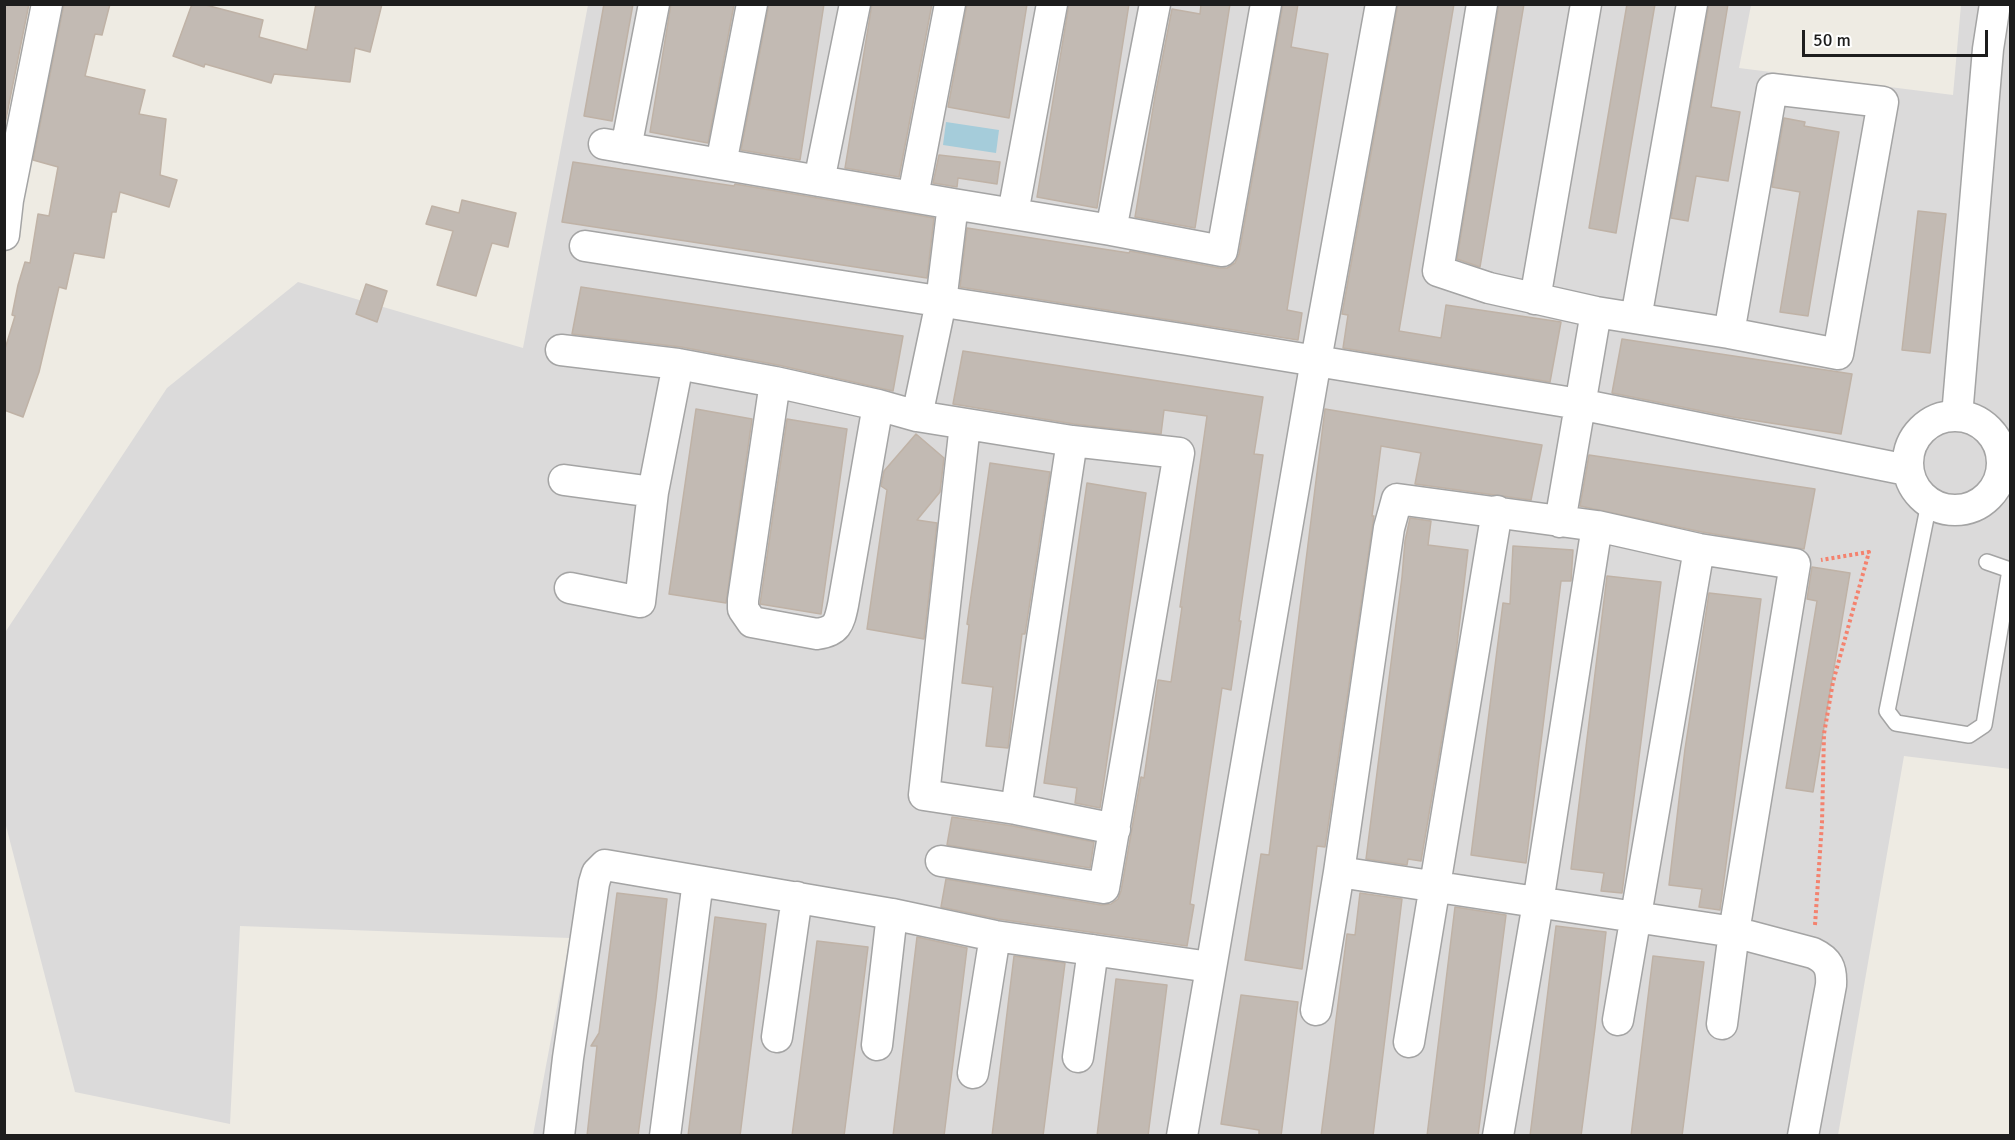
<!DOCTYPE html>
<html>
<head>
<meta charset="utf-8">
<style>
  body { margin:0 }
  #map { position:relative; width:2015px; height:1140px; overflow:hidden; background:#eeebe3; font-family:Signika,sans-serif }
  canvas { display:block }
  .frame { position:absolute; inset:0; border:6px solid #1d1d1d; pointer-events:none }
  .scale { position:absolute; left:1802px; top:30px; width:186px; height:27px; box-sizing:border-box; border:3px solid #1d1d1d; border-top:0; padding-left:8px; font-size:18px; line-height:21px; white-space:nowrap; color:#1d1d1d; -webkit-text-stroke:4px #fff; paint-order:stroke }
</style>
</head>
<body>
<div id="map">
<canvas width="2015" height="1140"></canvas>
<div class="frame"></div>
<div class="scale">50 m</div>
</div>
<script>
const ctx = document.querySelector('canvas').getContext('2d');
ctx.lineJoin = 'round';
function fillPath(path, color) { ctx.fillStyle = color; ctx.fill(path, 'evenodd'); }
function strokePath(path, color, width, dash) { ctx.strokeStyle = color; ctx.lineWidth = width; ctx.lineCap = dash ? 'butt' : 'round'; ctx.setLineDash(dash || []); ctx.stroke(path); }
fillPath(new Path2D(`
  M 588,5 L 1751,5 L 1739,68 L 1953,95 L 1961,5 L 2010,5 L 2010,769 L 1904,756 L 1838,1135 L 533,1135 L 570,938 L 240,926 L 230,1124 L 75,1092 L 5,822 L 4,634 L 167,388 L 298,282 L 523,348 Z`), '#dbdada');
fillPath(new Path2D(`
  M 946,122 L 999,130 L 996,153 L 943,145 Z`), '#a5ccda');
const building = new Path2D(`
  M 4,4 L 29,4 L 4,129 Z
  M 64,4 L 110,4 L 102,35 L 95,34 L 85,76 L 145,90 L 139,114 L 166,119 L 160,175 L 177,180 L 169,207 L 120,192 L 116,212 L 112,212 L 104,258 L 74,253 L 66,289 L 59,287 L 39,372 L 23,417 L 4,410 L 4,352 L 15,316 L 12,315 L 18,285 L 25,262 L 30,263 L 38,214 L 49,216 L 58,167 L 33,160 Z
  M 192,4 L 202,4 L 263,20 L 259,37 L 307,50 L 316,4 L 382,4 L 370,52 L 355,48 L 350,82 L 274,74 L 271,83 L 205,64 L 204,67 L 173,56 Z
  M 604,4 L 633,4 L 612,121 L 584,116 Z
  M 671,4 L 734,5 L 708,143 L 650,132 Z
  M 769,4 L 824,4 L 800,160 L 741,150 Z
  M 872,4 L 932,4 L 899,177 L 845,168 Z
  M 967,4 L 1027,4 L 1009,118 L 948,107 Z
  M 1069,4 L 1129,4 L 1097,208 L 1037,197 Z
  M 1201,4 L 1230,4 L 1195,228 L 1135,217 L 1155,96 L 1172,9 L 1200,14 Z
  M 1283,4 L 1298,4 L 1291,47 L 1328,54 L 1287,310 L 1302,313 L 1298,340 L 960,287 L 967,228 L 1129,253 L 1130,251 L 1219,268 L 1227,268 L 1235,263 L 1239,254 Z
  M 1398,4 L 1454,4 L 1399,331 L 1441,338 L 1446,305 L 1561,322 L 1550,382 L 1343,348 L 1348,315 L 1342,314 Z
  M 1499,4 L 1524,4 L 1480,267 L 1457,259 Z
  M 1627,4 L 1655,4 L 1616,233 L 1589,228 Z
  M 1709,4 L 1728,4 L 1711,107 L 1740,112 L 1728,181 L 1696,176 L 1688,221 L 1671,218 Z
  M 1784,118 L 1805,122 L 1804,126 L 1839,132 L 1808,316 L 1780,312 L 1800,192 L 1772,187 Z
  M 939,155 L 1000,162 L 997,184 L 958,178 L 957,187 L 933,183 Z
  M 573,162 L 734,186 L 735,184 L 934,218 L 927,278 L 562,222 Z
  M 462,200 L 516,213 L 508,247 L 492,243 L 476,296 L 437,285 L 453,231 L 426,224 L 432,206 L 459,213 Z
  M 1918,211 L 1946,214 L 1930,353 L 1902,350 Z
  M 366,284 L 387,291 L 377,322 L 356,314 Z
  M 581,287 L 903,336 L 893,391 L 778,365 L 681,347 L 572,334 Z
  M 1622,339 L 1852,374 L 1841,434 L 1732,417 L 1612,393 Z
  M 963,351 L 1263,397 L 1254,454 L 1263,455 L 1239,621 L 1241,621 L 1231,690 L 1222,688 L 1190,904 L 1194,905 L 1187,946 L 998,919 L 941,907 L 946,879 L 1101,905 L 1111,904 L 1118,899 L 1121,891 L 1141,777 L 1144,778 L 1158,680 L 1171,682 L 1182,607 L 1180,607 L 1207,416 L 1164,410 L 1161,434 L 1074,424 L 953,404 Z
  M 696,409 L 752,419 L 726,603 L 669,594 Z
  M 1325,409 L 1542,445 L 1531,500 L 1415,484 L 1421,453 L 1381,446 L 1372,516 L 1374,516 L 1325,847 L 1317,846 L 1302,969 L 1245,960 L 1261,854 L 1269,855 Z
  M 787,419 L 847,429 L 821,614 L 760,604 Z
  M 916,434 L 944,458 L 940,492 L 917,520 L 937,523 L 924,639 L 867,629 L 887,490 L 881,486 L 884,471 Z
  M 1589,455 L 1815,489 L 1804,549 L 1702,532 L 1580,506 Z
  M 990,463 L 1050,472 L 1025,634 L 1022,634 L 1008,748 L 986,746 L 993,687 L 962,683 L 969,625 L 967,624 Z
  M 1087,483 L 1146,493 L 1100,808 L 1075,803 L 1077,788 L 1044,783 Z
  M 1410,518 L 1431,521 L 1428,545 L 1468,550 L 1455,662 L 1421,861 L 1408,859 L 1407,865 L 1366,859 L 1402,577 L 1405,541 Z
  M 1513,546 L 1573,550 L 1571,581 L 1561,581 L 1526,863 L 1471,855 L 1503,603 L 1510,604 Z
  M 1812,567 L 1850,573 L 1813,792 L 1786,788 L 1817,601 L 1807,599 Z
  M 1607,576 L 1661,582 L 1622,893 L 1601,891 L 1604,873 L 1571,869 Z
  M 1709,593 L 1761,599 L 1720,910 L 1699,907 L 1702,889 L 1669,885 L 1685,749 Z
  M 952,817 L 1013,826 L 1094,842 L 1090,868 L 947,845 Z
  M 617,893 L 667,899 L 656,998 L 638,1136 L 587,1136 L 597,1046 L 591,1046 L 599,1033 Z
  M 1360,893 L 1402,899 L 1373,1136 L 1321,1136 L 1347,934 L 1355,935 Z
  M 1455,907 L 1506,915 L 1490,1040 L 1478,1136 L 1427,1136 Z
  M 715,917 L 766,924 L 759,982 L 740,1136 L 688,1136 Z
  M 1556,926 L 1606,932 L 1595,1028 L 1581,1136 L 1530,1136 Z
  M 917,937 L 967,948 L 944,1136 L 893,1136 Z
  M 817,941 L 868,947 L 844,1136 L 792,1136 Z
  M 1014,956 L 1065,963 L 1043,1136 L 992,1136 Z
  M 1653,956 L 1704,962 L 1682,1136 L 1631,1136 Z
  M 1116,979 L 1167,985 L 1148,1136 L 1097,1136 Z
  M 1241,995 L 1298,1002 L 1281,1136 L 1259,1136 L 1259,1130 L 1221,1124 Z`);
fillPath(building, '#c2bab3');
strokePath(building, '#bfb2a6', 1.5);
const lane = new Path2D(`
  M 1929,503 L 1887,711 L 1896,723 L 1969,735 L 1984,725 L 2010,570 L 1987,562`);
const street = new Path2D(`
  M 1482,4 L 1438,271 L 1489,288 L 1596,312 L 1729,333 L 1838,354 L 1883,102 L 1772,89 L 1729,333
  M 604,144 L 953,204 L 941,302 L 917,416
  M 626,148 L 654,4
  M 721,164 L 752,4
  M 819,181 L 855,4
  M 913,196 L 950,4
  M 953,204 L 1111,230 L 1222,251 L 1266,4
  M 1013,213 L 1052,4
  M 1111,230 L 1155,4
  M 4,235 L 8,200 L 47,4
  M 585,246 L 1188,340 L 1579,404 L 1907,470
  M 1535,299 L 1586,4
  M 1636,318 L 1692,4
  M 561,350 L 678,364 L 775,382 L 878,405 L 917,416 L 1072,441 L 1179,453 L 1104,888 L 941,861
  M 775,382 L 743,600 L 743,609 L 752,622 L 817,634 C 837,631 839,624 843,605 L 878,405
  M 1957,416 L 1988,49 L 1995,4
  M1908 463a47 47 0 1 1 94 0a47 47 0 1 1-94 0Z
  M 965,424 L 924,795 L 1016,809 L 1115,829
  M 564,480 L 653,492
  M 1560,522 L 1596,312
  M 570,588 L 640,602 L 653,492 L 678,364
  M 1016,809 L 1072,441
  M 1339,872 L 1734,932 L 1813,953 C 1828,960 1832,968 1831,985 L 1803,1136
  M 1316,1010 L 1339,872 L 1389,528 L 1397,499 L 1597,526 L 1699,549 L 1795,564 L 1734,932 L 1722,1024
  M 1618,1020 L 1699,549
  M 777,1037 L 797,897
  M 1409,1042 L 1497,511
  M 877,1045 L 892,914
  M 1078,1057 L 1093,950
  M 973,1073 L 995,936
  M 559,1136 L 568,1058 L 594,883 L 597,873 L 605,865 L 892,914 L 995,936 L 1210,967
  M 665,1136 L 698,881
  M 1182,1136 L 1316,360 L 1381,4
  M 1498,1136 L 1538,903 L 1597,526`);
strokePath(lane, '#a4a4a4', 18);
strokePath(street, '#a4a4a4', 33);
strokePath(new Path2D(`
  M 1815,925 L 1822,823 L 1824,734 L 1833,682 L 1869,552 L 1821,560`), '#f4826e', 4, [3, 3]);
strokePath(lane, '#fff', 15);
strokePath(street, '#fff', 30);
</script>
</body>
</html>
